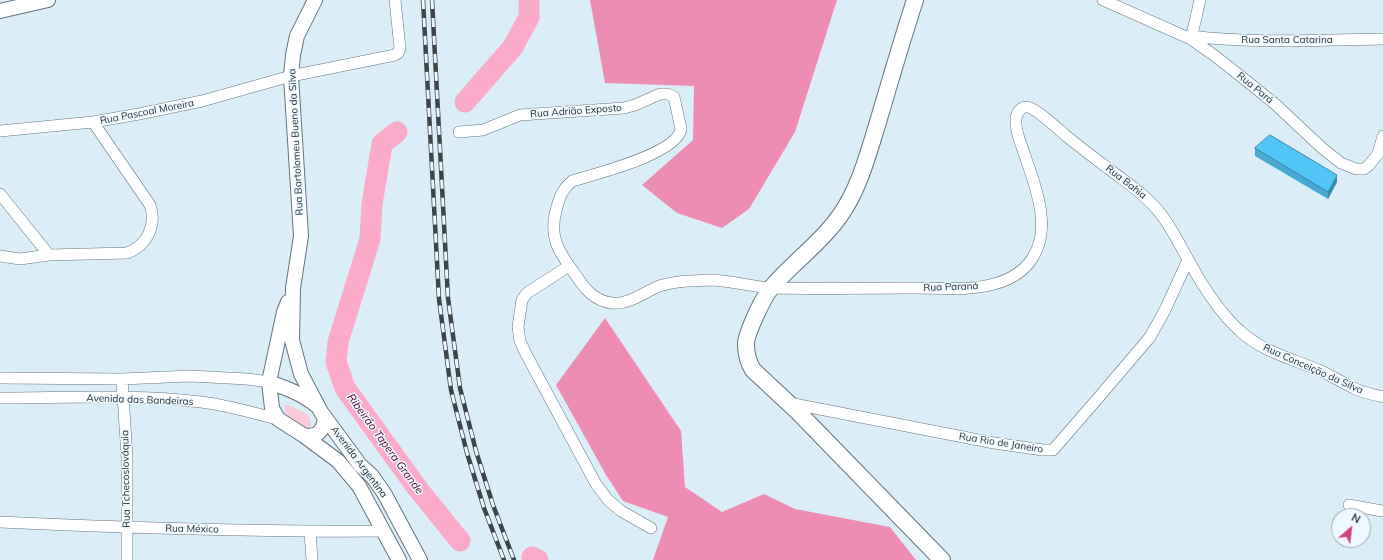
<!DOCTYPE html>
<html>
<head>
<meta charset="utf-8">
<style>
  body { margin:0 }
  #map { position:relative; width:1383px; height:560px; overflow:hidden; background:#dbedf7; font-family:Mulish,sans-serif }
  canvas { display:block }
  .north { position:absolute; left:1331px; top:508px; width:40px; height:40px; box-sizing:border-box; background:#eef9ff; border:1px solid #a0a9ae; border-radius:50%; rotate:28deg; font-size:11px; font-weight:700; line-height:16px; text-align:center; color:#2a3134 }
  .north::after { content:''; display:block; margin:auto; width:14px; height:18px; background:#cc4584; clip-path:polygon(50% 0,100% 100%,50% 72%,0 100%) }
</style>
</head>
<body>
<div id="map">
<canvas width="1383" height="560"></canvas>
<div class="north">N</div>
</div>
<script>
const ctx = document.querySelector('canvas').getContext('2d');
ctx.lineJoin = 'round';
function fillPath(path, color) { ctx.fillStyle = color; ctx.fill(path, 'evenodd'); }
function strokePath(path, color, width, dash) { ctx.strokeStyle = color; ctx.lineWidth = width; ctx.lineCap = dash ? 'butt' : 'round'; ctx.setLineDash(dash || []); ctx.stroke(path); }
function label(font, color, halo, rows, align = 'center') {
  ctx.font = font + ' Mulish,sans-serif'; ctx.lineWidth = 3; ctx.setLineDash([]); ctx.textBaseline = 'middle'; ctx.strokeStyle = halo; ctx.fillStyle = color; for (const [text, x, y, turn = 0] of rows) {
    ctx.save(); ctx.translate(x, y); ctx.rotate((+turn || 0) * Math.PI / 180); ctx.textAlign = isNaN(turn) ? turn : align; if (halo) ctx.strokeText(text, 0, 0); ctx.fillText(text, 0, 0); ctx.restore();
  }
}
fillPath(new Path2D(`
  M 285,405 C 291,406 305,412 309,416 C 311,419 311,422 311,426 L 309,428 C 299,426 282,417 285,405 Z`), '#facbdb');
fillPath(new Path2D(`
  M 590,0 L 837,0 L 795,132 L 749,209 L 722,228 L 677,213 L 642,185 L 693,140 L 694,86 L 605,83 Z
  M 605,318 L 681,431 L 685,487 L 722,512 L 764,494 L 795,509 L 890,527 L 916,560 L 653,560 L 668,517 L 623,501 L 606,475 L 556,385 Z`), '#ee8db3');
strokePath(new Path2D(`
  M 465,102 L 513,47 L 529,17 L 529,0
  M 397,132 L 382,144 L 372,204 L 370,239 L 338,342 L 336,362 L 345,388 L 418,489 L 460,541
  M 532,557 L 538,560`), '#fbabc9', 21);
const minor = new Path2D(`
  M 1103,0 L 1191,39 L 1215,56 L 1248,82 L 1275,104 L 1322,148 L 1341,163 L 1356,169 L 1364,169 L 1369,165 L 1378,154 L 1383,136
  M 1191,36 C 1255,44 1319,40 1383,39
  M 1191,39 L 1200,0
  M 0,131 L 93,122 L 139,114 L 202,101 L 291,76 L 395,55 L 398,53 L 400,48 L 395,0
  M 459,132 L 483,130 L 520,115 L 624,108 L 635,105 L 660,94 L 668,94 L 674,97 L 681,129 C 677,154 595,174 572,181 C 563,189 560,195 557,207 C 548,236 558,251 575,274 C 584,288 594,301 612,303 C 628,305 643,293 657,287 C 666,283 678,282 687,281 C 696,281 704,280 712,280 C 733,281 753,287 773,288 C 820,289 868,288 915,288 C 941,288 969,291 994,284 C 1028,275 1045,250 1041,215 C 1039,193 1030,171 1023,150 C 1020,141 1015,130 1016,120 C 1016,114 1020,107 1026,107 C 1034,106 1058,129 1065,135 C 1080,147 1094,158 1109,169 C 1127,183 1146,195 1160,213 C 1172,228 1179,244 1189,261 C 1202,285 1218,311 1239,330 C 1262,352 1293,359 1321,371 C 1332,376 1343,383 1354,388 C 1362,393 1373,394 1383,397
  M 0,194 L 49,255
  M 0,256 L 20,259 L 49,255 L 127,253 C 147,246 157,225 150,205 L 93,122
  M 569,266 L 527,293 L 522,300 L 518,327 L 520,341 L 526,354 L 596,484 L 608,500 L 621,511 L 651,528
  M 0,378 L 122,379 L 190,376 L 247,379 L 269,382
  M 122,379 L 127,458 L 127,560
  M 0,398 C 65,398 136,394 201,402 C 227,405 253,413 278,419
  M 789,403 L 994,443 L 1043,450 L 1053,450 L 1099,397 L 1150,337 L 1165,310 L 1188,260
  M 1349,505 L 1383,511
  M 0,522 C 128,528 256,532 384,531
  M 310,532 L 312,560`);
const tertiary = new Path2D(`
  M 315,0 L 297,36 L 293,55 L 291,76 L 301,236 L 293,288 L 292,340 L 301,374 L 321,412 L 360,465 L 372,476 L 384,493 L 420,560
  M 0,11 L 48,0
  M 288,302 L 284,312 L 269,382 L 272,408 L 278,419 L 303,435 L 338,461 L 359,486 L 399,560
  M 269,382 C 286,388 303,394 317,406
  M 303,435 C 318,438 323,431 325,418`);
const secondary = new Path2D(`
  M 915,0 C 902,40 890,81 878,122 C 868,154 859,190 839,217 C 820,244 793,262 772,287 C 764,295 746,334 746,344 C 746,354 748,362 753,370 L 798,412 L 942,560`);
strokePath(minor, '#64747d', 12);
strokePath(tertiary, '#64747d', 16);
strokePath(secondary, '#64747d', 18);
strokePath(minor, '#fff', 11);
strokePath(tertiary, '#fff', 14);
strokePath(secondary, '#fff', 16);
const rail = new Path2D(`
  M 423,0 L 439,299 L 451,390 L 467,453 L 484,508 L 504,560
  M 432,0 L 448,298 L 460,388 L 476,451 L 493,505 L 514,560`);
strokePath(rail, '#3d4549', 4.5);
strokePath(rail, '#eef9ff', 3, [9]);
fillPath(new Path2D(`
  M 1255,148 L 1337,182 L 1328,199 L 1255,156 Z`), '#47a9d4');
fillPath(new Path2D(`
  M 1337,175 L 1337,182 L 1328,199 L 1328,192 Z`), '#398aad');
const building = new Path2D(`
  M 1270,135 L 1337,175 L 1328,192 L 1255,148 Z`);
fillPath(building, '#52c5f7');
strokePath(building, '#398aad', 1);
label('10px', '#2a3134', '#eef9ff', [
  ["Rua Santa Catarina",1287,40],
  ["Rua Pará",1255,88,39],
  ["Rua Adrião Exposto",576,111,-4],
  ["Rua Pascoal Moreira",147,112,-11],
  ["Rua Bartolomeu Bueno da Silva",296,142,-93],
  ["Rua Bahia",1126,182,38],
  ["Rua Paraná",951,287,-2],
  ["Rua Conceição da Silva",1313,369,24],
  ["Avenida das Bandeiras",140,400,2],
  ["Rua Rio de Janeiro",1001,443,9],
  ["Avenida Argentina",359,462,53],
  ["Rua Tchecoslováquia",126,479,-91],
  ["Rua México",192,529,1]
]);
label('italic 11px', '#5a0232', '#eef9ff', [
  ["Ribeirão Tapera Grande",385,444,54]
]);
</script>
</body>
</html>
